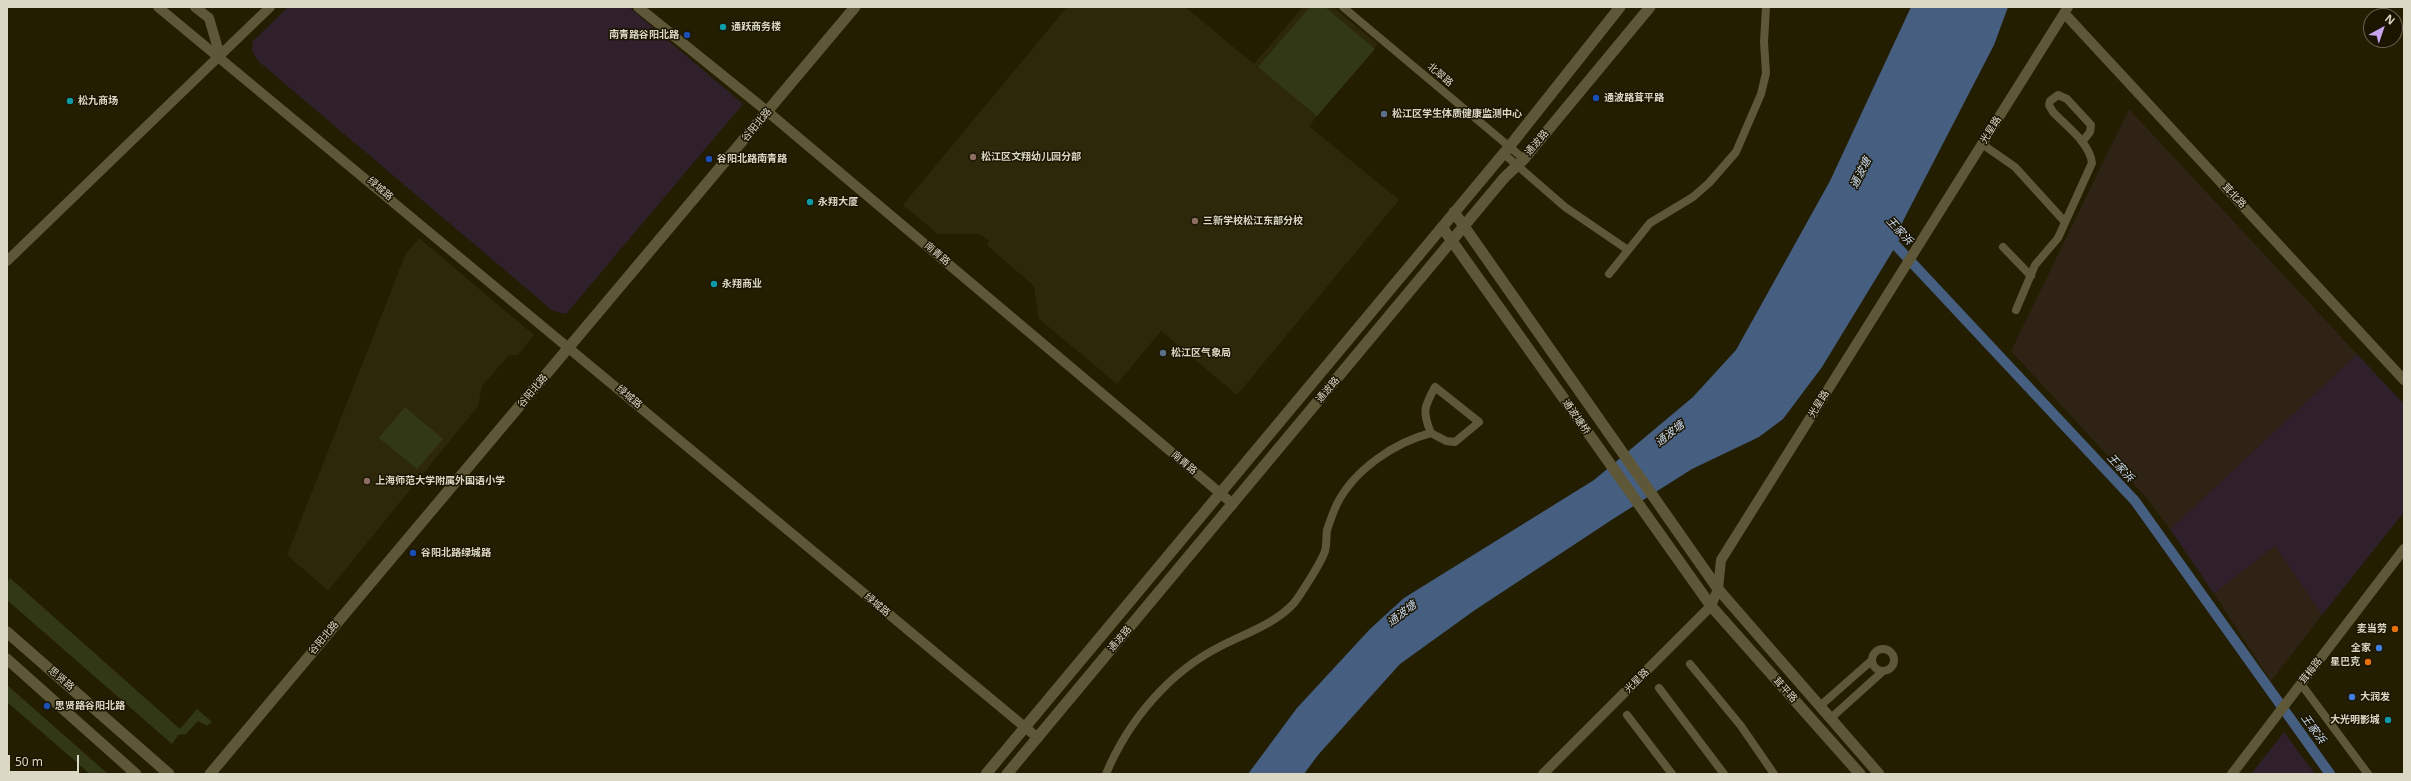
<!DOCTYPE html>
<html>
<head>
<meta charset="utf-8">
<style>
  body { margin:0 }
  #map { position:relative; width:2411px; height:781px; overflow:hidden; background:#241e00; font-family:"Noto Sans",sans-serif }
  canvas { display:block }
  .frame { position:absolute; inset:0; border:8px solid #dbd8c6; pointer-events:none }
  .north { position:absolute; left:2363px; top:8px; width:40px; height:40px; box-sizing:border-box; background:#1b1500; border:1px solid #68634f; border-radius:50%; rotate:40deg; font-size:11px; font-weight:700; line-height:16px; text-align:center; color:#dbd8c6 }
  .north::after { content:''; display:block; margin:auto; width:14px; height:18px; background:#c8a6ef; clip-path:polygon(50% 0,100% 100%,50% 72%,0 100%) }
  .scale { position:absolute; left:8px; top:755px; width:71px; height:18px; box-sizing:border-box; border:2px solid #dbd8c6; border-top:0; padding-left:5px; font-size:12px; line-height:14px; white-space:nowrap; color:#dbd8c6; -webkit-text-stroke:3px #1b1500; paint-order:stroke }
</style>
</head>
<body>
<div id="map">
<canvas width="2411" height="781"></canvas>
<div class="frame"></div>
<div class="north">N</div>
<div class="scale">50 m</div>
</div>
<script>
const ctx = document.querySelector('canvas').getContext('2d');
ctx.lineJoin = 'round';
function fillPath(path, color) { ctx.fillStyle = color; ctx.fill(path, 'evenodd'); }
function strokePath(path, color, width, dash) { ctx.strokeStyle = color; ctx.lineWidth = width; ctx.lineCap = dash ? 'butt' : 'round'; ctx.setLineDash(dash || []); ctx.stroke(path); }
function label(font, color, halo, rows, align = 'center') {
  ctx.font = font + ' "Noto Sans","Noto Sans SC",sans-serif'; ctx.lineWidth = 3; ctx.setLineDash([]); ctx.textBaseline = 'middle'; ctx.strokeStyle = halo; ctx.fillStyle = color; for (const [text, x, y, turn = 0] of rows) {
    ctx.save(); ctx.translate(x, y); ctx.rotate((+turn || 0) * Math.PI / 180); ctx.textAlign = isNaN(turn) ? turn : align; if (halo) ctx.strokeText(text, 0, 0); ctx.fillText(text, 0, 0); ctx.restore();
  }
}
fillPath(new Path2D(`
  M 288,7 L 629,7 L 743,104 L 566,314 L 553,311 L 258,61 L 252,51 L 253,41 Z
  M 2357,354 L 2404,404 L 2404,512 L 2322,615 L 2275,546 L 2214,594 L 2170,529 Z
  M 2284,732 L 2315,774 L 2251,774 Z`), '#2f202b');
fillPath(new Path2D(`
  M 2129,109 L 2357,354 L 2170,529 L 2146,497 L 2011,351 Z
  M 2275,546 L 2322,615 L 2271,681 L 2214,594 Z`), '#2e2315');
fillPath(new Path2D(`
  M 1067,7 L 1185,7 L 1254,64 L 1303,7 L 1333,7 L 1378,44 L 1309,126 L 1399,200 L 1237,395 L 1161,331 L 1117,384 L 1039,319 L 1034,286 L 987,245 L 989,241 L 979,234 L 938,234 L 903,205 Z
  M 419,238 L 534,335 L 518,355 L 509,355 L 482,386 L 478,406 L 328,591 L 287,555 L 406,253 Z`), '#2d2809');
fillPath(new Path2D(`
  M 1310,7 L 1325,7 L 1375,49 L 1317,116 L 1258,67 Z
  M 405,407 L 443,439 L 417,469 L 379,438 Z
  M 10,578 L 180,729 L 197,709 L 212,722 L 207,726 L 198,721 L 186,734 L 178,735 L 172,744 L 7,600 L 7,583 Z
  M 7,685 L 108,774 L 90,774 L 7,702 Z`), '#323815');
fillPath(new Path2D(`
  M 1911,7 L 2008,7 L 1994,45 L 1904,219 L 1897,235 L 1900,239 L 1822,367 L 1783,419 L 1759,437 L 1692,469 L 1613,519 L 1475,610 L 1400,664 L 1318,755 L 1304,774 L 1248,774 L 1297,708 L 1370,629 L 1404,598 L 1594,480 L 1693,397 L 1736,350 L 1830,181 Z`), '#465f81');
strokePath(new Path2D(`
  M 1887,236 L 2135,501 L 2330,774`), '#465f81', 10);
strokePath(new Path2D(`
  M 1343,7 L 1524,159
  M 1982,144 L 2015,167 L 2065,222
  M 1504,154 L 1565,207 L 1628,250
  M 2003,247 L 2031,276
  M 1609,274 L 1650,223 L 1693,197 L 1709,183 L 1736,152 L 1761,94 L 1766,73 L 1764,42 L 1766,7
  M 2016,310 L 2035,265 L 2058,238 L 2092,163 C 2090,143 2066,126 2053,112 L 2049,105 L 2050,101 L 2058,95 L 2067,99 L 2091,125 L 2090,132 L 2082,142
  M1872 660a11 11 0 1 1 22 0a11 11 0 1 1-22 0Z
  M 1690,664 L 1741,726 L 1774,774
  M 2301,684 L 2368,774
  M 1659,688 L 1724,774
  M 1820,706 L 1871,661
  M 1627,715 L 1672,774
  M 1831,718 L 1882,672
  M 1106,774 C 1128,721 1169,672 1221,646 C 1246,633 1275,624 1294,603 C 1301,594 1322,561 1325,551 C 1327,544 1326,536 1327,530 C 1330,521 1333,512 1337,504 C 1354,470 1395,442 1431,433 L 1446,441 L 1455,442 L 1479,422 L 1435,387 C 1424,407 1422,412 1431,433`), '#5e5838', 8);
strokePath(new Path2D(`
  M 158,7 L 1038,738
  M 195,7 L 209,18 L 220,56
  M 638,7 L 768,112 L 1233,504
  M 2064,13 L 2404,380
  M 7,261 L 270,7
  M 1543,774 L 1711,606 L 1718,589 L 1721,560 L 2068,7
  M 2232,774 L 2404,549`), '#5e5838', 10);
strokePath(new Path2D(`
  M 1454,212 L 1718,589 L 1879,774
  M 1442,227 L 1711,606 L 1860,774
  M 7,632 L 169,774
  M 7,659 L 136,774
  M 210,774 L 855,7
  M 986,774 L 1509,147 L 1620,7
  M 1007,774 L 1504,178 L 1524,159 L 1650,7`), '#5e5838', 11);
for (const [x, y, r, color] of [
  [723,27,4,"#0f9aa8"],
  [687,35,4,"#1a4fb4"],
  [1596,98,4,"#1a4fb4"],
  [70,101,4,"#0f9aa8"],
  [1384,114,4,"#5c6f8a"],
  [973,157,4,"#8d6e63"],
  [709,159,4,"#1a4fb4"],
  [810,202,4,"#0f9aa8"],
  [1195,221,4,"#8d6e63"],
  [714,284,4,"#0f9aa8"],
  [1163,353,4,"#5c6f8a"],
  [367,481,4,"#8d6e63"],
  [413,553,4,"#1a4fb4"],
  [2395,629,4,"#e8710a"],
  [2379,648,4,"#3f7fe0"],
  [2368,662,4,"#e8710a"],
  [2352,697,4,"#3f7fe0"],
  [47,706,4,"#1a4fb4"],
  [2388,720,4,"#0f9aa8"]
]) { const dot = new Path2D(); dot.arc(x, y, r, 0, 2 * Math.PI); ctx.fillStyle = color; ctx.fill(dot); strokePath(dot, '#1b1500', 1.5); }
label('bold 10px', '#dbd8c6', '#1b1500', [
  ["通跃商务楼",731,27],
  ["南青路谷阳北路",679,35,"right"],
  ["通波路茸平路",1604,98],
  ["松九商场",78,101],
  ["松江区学生体质健康监测中心",1392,114],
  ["松江区文翔幼儿园分部",981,157],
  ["谷阳北路南青路",717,159],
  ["永翔大厦",818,202],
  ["三新学校松江东部分校",1203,221],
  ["永翔商业",722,284],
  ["松江区气象局",1171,353],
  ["上海师范大学附属外国语小学",375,481],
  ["谷阳北路绿城路",421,553],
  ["麦当劳",2387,629,"right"],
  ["全家",2371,648,"right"],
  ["星巴克",2360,662,"right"],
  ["大润发",2360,697],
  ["思贤路谷阳北路",55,706],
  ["大光明影城",2380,720,"right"]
], 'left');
label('10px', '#dbd8c6', '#1b1500', [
  ["北翠路",1440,75,40],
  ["谷阳北路",757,125,-50],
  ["光星路",1991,130,-58],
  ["通波路",1537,143,-50],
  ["绿城路",380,189,40],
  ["茸北路",2234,196,47],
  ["南青路",937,254,40],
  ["通波路",1328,390,-50],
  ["谷阳北路",533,391,-50],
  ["绿城路",629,397,40],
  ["光星路",1819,404,-58],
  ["通波塘桥",1576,417,55],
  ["南青路",1184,463,40],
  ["绿城路",877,605,40],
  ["谷阳北路",324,638,-50],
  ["通波路",1120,639,-50],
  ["茸梅路",2311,671,-52],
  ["思贤路",61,679,41],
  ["光星路",1637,681,-45],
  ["茸平路",1785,690,48]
]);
label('italic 11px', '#ccddf4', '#1b1500', [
  ["通波塘",1861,173,-64],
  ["王家浜",1899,231,47],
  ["通波塘",1670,434,-38],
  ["王家浜",2120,468,47],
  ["通波塘",1402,614,-37],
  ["王家浜",2313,729,54]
]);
</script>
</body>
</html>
